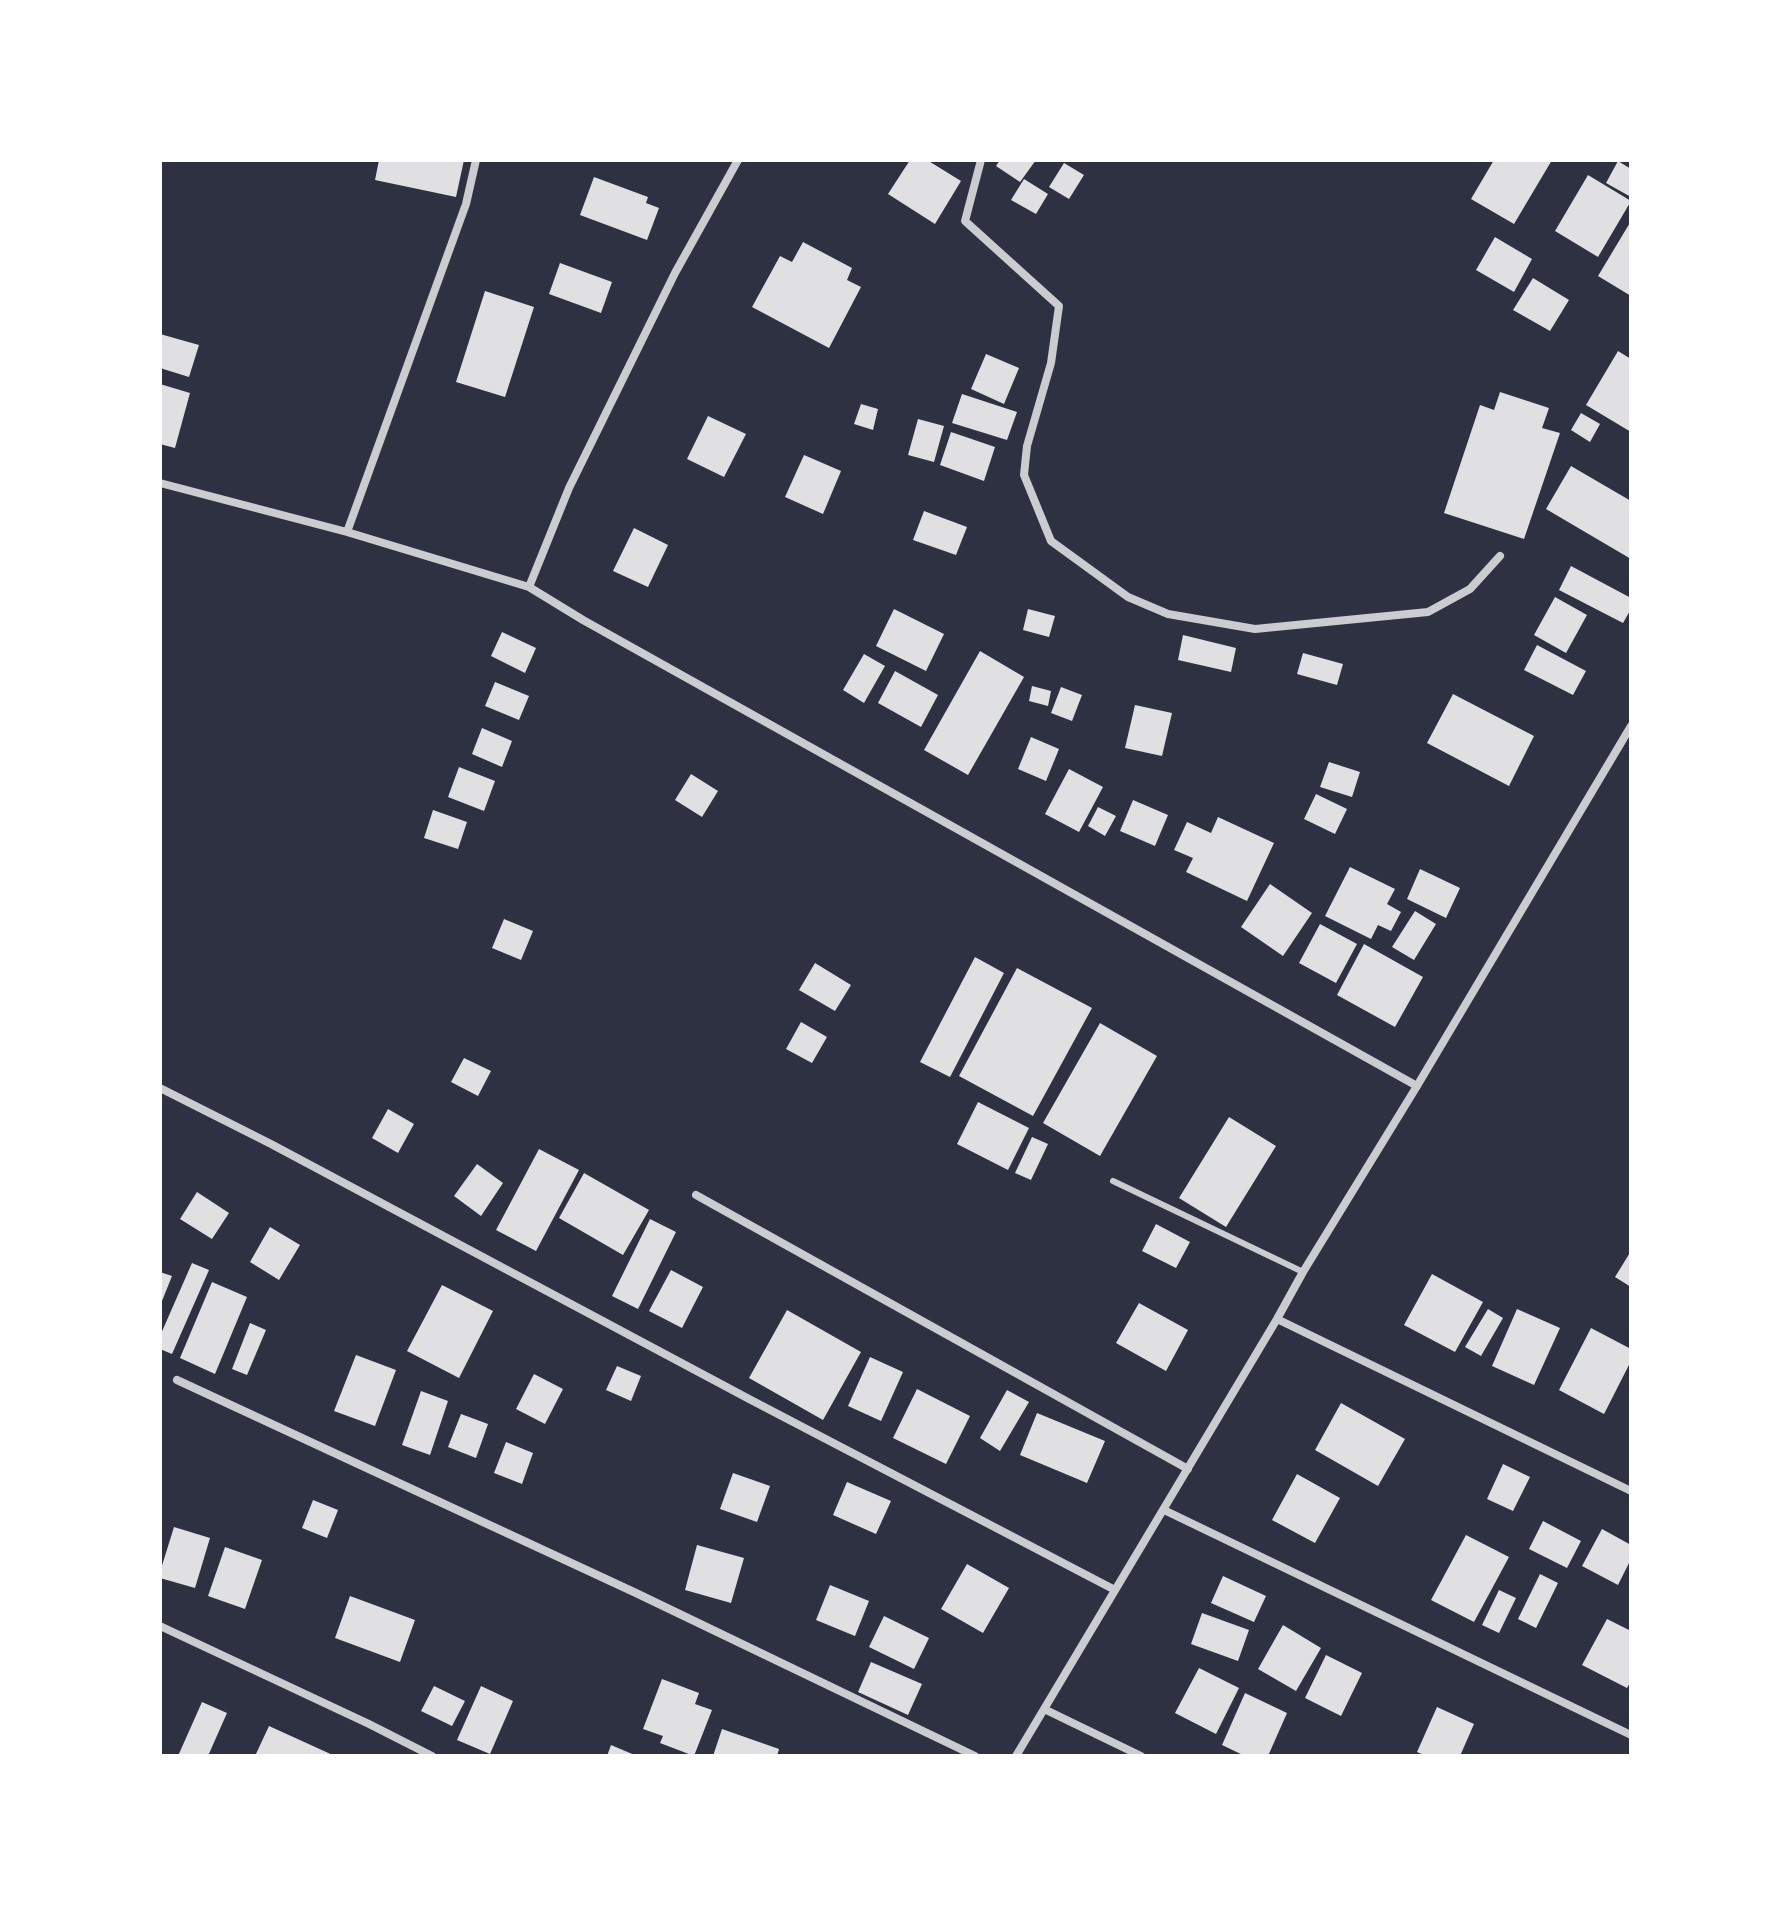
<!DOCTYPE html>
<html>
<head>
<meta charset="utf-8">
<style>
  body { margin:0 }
  #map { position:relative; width:1791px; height:1916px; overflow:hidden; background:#2d3142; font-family:"Fira Sans",sans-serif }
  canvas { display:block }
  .frame { position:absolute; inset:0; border:162px solid #fff; pointer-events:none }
</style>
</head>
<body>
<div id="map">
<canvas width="1791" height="1916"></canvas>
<div class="frame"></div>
</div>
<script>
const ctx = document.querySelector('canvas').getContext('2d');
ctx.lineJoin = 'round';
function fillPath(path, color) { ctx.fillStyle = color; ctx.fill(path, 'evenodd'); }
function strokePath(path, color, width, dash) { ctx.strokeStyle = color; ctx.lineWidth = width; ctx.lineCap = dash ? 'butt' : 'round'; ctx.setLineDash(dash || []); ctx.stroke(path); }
fillPath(new Path2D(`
  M 379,160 L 464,160 L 456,197 L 375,180 Z
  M 910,160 L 927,160 L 961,181 L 935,224 L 888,194 Z
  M 1000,160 L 1036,160 L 1020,182 L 996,166 Z
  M 1494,160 L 1552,160 L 1514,224 L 1471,199 Z
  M 1618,161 L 1631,169 L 1631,197 L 1606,183 Z
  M 1064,163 L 1084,175 L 1069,199 L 1049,187 Z
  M 1588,175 L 1631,201 L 1598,257 L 1555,231 Z
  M 594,177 L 648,197 L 646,203 L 659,208 L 647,240 L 580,215 Z
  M 1024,179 L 1048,194 L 1036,214 L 1011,200 Z
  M 1631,221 L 1631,296 L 1598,276 Z
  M 1495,237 L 1532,259 L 1514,292 L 1476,270 Z
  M 803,242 L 852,268 L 847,280 L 861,287 L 829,348 L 752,307 L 780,256 L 792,262 Z
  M 560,263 L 612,282 L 601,313 L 549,294 Z
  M 1533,278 L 1569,300 L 1550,331 L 1513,310 Z
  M 485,291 L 534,307 L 505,397 L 456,382 Z
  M 160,334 L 199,345 L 189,377 L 160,368 Z
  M 1618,351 L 1631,359 L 1631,432 L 1586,405 Z
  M 986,354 L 1019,368 L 1004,404 L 971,389 Z
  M 160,384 L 190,393 L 175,448 L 160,444 Z
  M 1500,392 L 1549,408 L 1542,428 L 1560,433 L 1524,539 L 1444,513 L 1480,405 L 1494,410 Z
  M 962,394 L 1017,412 L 1007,440 L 952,423 Z
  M 861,404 L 878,409 L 873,430 L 854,424 Z
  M 1581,413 L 1600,424 L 1590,442 L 1571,430 Z
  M 708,416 L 746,434 L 724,477 L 687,459 Z
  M 918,419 L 944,426 L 934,462 L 908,455 Z
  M 951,432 L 995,447 L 984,481 L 940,465 Z
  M 804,455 L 841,471 L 823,514 L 785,497 Z
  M 1571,466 L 1631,501 L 1631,559 L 1546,509 Z
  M 924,511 L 967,527 L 956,555 L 913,540 Z
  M 634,528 L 668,545 L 648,587 L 613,571 Z
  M 1571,566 L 1631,598 L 1631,609 L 1623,623 L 1559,590 Z
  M 1555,597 L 1587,615 L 1566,653 L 1534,635 Z
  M 894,609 L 944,634 L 926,671 L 876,646 Z
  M 1028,609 L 1055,616 L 1049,637 L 1023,630 Z
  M 502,632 L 536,648 L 525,673 L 491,656 Z
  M 1183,635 L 1236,648 L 1231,672 L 1178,660 Z
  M 1537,645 L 1586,671 L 1573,695 L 1524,670 Z
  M 980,651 L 1024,677 L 968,775 L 924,750 Z
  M 1303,653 L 1343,664 L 1337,685 L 1297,674 Z
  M 864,654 L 885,666 L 864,703 L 843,690 Z
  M 895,671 L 938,695 L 921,727 L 878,703 Z
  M 495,682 L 529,696 L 519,720 L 485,706 Z
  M 1032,686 L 1051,691 L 1048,706 L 1029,701 Z
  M 1061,687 L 1082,695 L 1072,721 L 1051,713 Z
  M 1453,694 L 1534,736 L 1509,786 L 1427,743 Z
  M 1135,705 L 1172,713 L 1162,756 L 1125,748 Z
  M 482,728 L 512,741 L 502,767 L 472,754 Z
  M 1031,737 L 1059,749 L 1046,781 L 1018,769 Z
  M 1329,762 L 1360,772 L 1352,797 L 1320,787 Z
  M 459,767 L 495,781 L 484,811 L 448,797 Z
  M 1069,769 L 1103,787 L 1079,832 L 1045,814 Z
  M 691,774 L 718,791 L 702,817 L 675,800 Z
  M 1316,794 L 1347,809 L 1335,834 L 1304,819 Z
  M 1133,800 L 1168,815 L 1155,846 L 1120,831 Z
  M 1098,807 L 1116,816 L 1105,836 L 1088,826 Z
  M 433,810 L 467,822 L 458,849 L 424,838 Z
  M 1218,817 L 1274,843 L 1247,901 L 1186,872 L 1193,858 L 1174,850 L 1187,822 L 1211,833 Z
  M 1350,867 L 1395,889 L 1387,904 L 1401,912 L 1391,931 L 1378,925 L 1371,939 L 1325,916 Z
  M 1420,869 L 1460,888 L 1446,918 L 1407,899 Z
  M 1270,884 L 1312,913 L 1283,956 L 1241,927 Z
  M 1415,911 L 1436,924 L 1414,960 L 1392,947 Z
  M 504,919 L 533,931 L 521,960 L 492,948 Z
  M 1320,924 L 1357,944 L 1336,983 L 1299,963 Z
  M 1364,944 L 1423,977 L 1395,1027 L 1337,995 Z
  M 975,957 L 1004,973 L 950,1077 L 920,1062 Z
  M 815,963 L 851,985 L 835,1011 L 799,990 Z
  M 1017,968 L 1092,1008 L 1033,1116 L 959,1076 Z
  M 801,1022 L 827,1037 L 812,1063 L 786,1049 Z
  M 1100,1023 L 1157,1056 L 1100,1156 L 1043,1123 Z
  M 464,1058 L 491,1071 L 478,1096 L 451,1082 Z
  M 978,1102 L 1029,1128 L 1008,1170 L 957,1144 Z
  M 388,1109 L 414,1124 L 398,1153 L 372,1138 Z
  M 1229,1117 L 1276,1146 L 1226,1227 L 1179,1198 Z
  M 1032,1137 L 1048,1144 L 1031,1180 L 1015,1173 Z
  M 539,1149 L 579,1170 L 536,1251 L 496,1230 Z
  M 477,1164 L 503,1183 L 481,1216 L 454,1196 Z
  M 584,1173 L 649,1210 L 623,1255 L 559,1218 Z
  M 197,1192 L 229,1213 L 212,1239 L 180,1219 Z
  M 650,1219 L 676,1232 L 638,1309 L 612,1296 Z
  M 1156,1224 L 1190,1242 L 1176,1268 L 1142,1251 Z
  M 270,1227 L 300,1245 L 279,1280 L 250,1262 Z
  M 1631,1251 L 1631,1287 L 1615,1277 Z
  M 192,1263 L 209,1270 L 172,1354 L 160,1349 L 160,1336 Z
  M 671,1270 L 703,1287 L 682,1328 L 649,1311 Z
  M 160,1272 L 172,1276 L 160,1306 Z
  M 1432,1274 L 1483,1302 L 1455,1352 L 1404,1325 Z
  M 212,1282 L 247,1297 L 215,1374 L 180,1358 Z
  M 442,1285 L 493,1311 L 459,1378 L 407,1351 Z
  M 1139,1303 L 1188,1330 L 1166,1371 L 1116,1343 Z
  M 1488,1309 L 1503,1318 L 1481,1356 L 1465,1347 Z
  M 1517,1309 L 1560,1328 L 1534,1385 L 1492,1366 Z
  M 787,1310 L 861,1352 L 823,1420 L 749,1378 Z
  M 250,1323 L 266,1330 L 247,1375 L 232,1369 Z
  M 1591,1328 L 1631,1349 L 1631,1361 L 1604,1414 L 1559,1390 Z
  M 356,1355 L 396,1370 L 375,1426 L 334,1411 Z
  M 870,1357 L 903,1372 L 881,1421 L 848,1406 Z
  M 617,1366 L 641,1376 L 631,1401 L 606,1390 Z
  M 534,1374 L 563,1389 L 545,1424 L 516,1409 Z
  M 917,1389 L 970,1416 L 946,1464 L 893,1438 Z
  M 1007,1390 L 1029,1402 L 1000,1451 L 980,1438 Z
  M 421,1391 L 448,1401 L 430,1455 L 402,1445 Z
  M 1341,1403 L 1405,1439 L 1378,1486 L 1315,1450 Z
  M 1037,1413 L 1105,1441 L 1087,1483 L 1020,1455 Z
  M 461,1414 L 488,1424 L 476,1458 L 448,1447 Z
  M 506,1442 L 533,1453 L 522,1484 L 494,1473 Z
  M 1503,1464 L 1530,1477 L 1513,1511 L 1487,1499 Z
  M 733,1473 L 770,1486 L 757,1522 L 720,1509 Z
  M 1297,1474 L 1340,1498 L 1315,1543 L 1272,1520 Z
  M 847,1482 L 891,1501 L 876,1534 L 833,1515 Z
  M 313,1500 L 338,1510 L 327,1538 L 302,1528 Z
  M 1543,1521 L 1581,1541 L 1567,1568 L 1529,1549 Z
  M 174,1527 L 210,1538 L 195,1588 L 160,1578 L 160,1572 Z
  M 1602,1529 L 1631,1545 L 1631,1559 L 1618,1585 L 1582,1566 Z
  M 1466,1535 L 1509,1557 L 1474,1622 L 1431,1600 Z
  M 697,1545 L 744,1558 L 731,1603 L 685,1590 Z
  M 225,1547 L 262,1560 L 245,1609 L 208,1596 Z
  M 967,1564 L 1009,1588 L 983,1633 L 941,1609 Z
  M 1540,1574 L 1558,1583 L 1536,1628 L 1518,1619 Z
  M 1223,1576 L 1266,1596 L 1254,1622 L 1211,1603 Z
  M 830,1585 L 869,1601 L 855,1636 L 816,1620 Z
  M 1499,1590 L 1516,1598 L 1499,1633 L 1482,1625 Z
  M 350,1596 L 415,1620 L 400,1662 L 335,1638 Z
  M 1202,1613 L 1249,1630 L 1238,1661 L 1191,1644 Z
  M 884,1616 L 929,1638 L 914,1669 L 869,1647 Z
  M 1607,1619 L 1631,1631 L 1631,1681 L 1627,1688 L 1582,1665 Z
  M 1283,1625 L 1321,1648 L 1296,1691 L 1258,1669 Z
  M 1326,1655 L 1362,1673 L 1341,1716 L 1305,1698 Z
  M 871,1662 L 922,1684 L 908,1715 L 858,1692 Z
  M 1199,1668 L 1239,1688 L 1216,1734 L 1175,1713 Z
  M 662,1679 L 699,1693 L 695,1704 L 712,1710 L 694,1756 L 660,1743 L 663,1736 L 643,1729 Z
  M 434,1686 L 465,1701 L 452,1726 L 421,1711 Z
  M 481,1686 L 513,1701 L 490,1754 L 457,1740 Z
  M 1245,1693 L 1287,1713 L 1268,1756 L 1245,1756 L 1222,1745 Z
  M 202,1702 L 227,1713 L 208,1756 L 178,1756 Z
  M 1437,1707 L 1474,1724 L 1460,1756 L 1426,1756 L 1417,1752 Z
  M 269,1726 L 335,1756 L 255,1756 Z
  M 722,1729 L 779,1749 L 777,1756 L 713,1756 Z
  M 611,1745 L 637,1756 L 607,1756 Z`), '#e0e0e3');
strokePath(new Path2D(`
  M 1113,1181 L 1303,1272`), '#caccd0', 6);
strokePath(new Path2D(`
  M 738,160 L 675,273 L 569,488 L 529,587 L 583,620 L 1417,1086
  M 981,160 L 965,221 L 1059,306 L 1051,363 L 1027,446 L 1024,475 L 1051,541 L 1128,597 L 1168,614 L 1255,629 L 1428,612 L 1470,589 L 1500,556
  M 160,483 L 347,532 L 529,587
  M 347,532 L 466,204 L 476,160
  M 160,1088 L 271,1144 L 751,1400 L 1115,1590
  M 696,1195 L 1188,1469
  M 1277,1319 L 1631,1491
  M 177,1380 L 636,1593 L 975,1756
  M 1164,1510 L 1631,1735
  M 160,1626 L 369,1724 L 432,1756
  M 1044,1709 L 1141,1756
  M 1016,1756 L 1277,1319 L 1303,1272 L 1417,1086 L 1631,726`), '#caccd0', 8);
</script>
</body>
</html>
